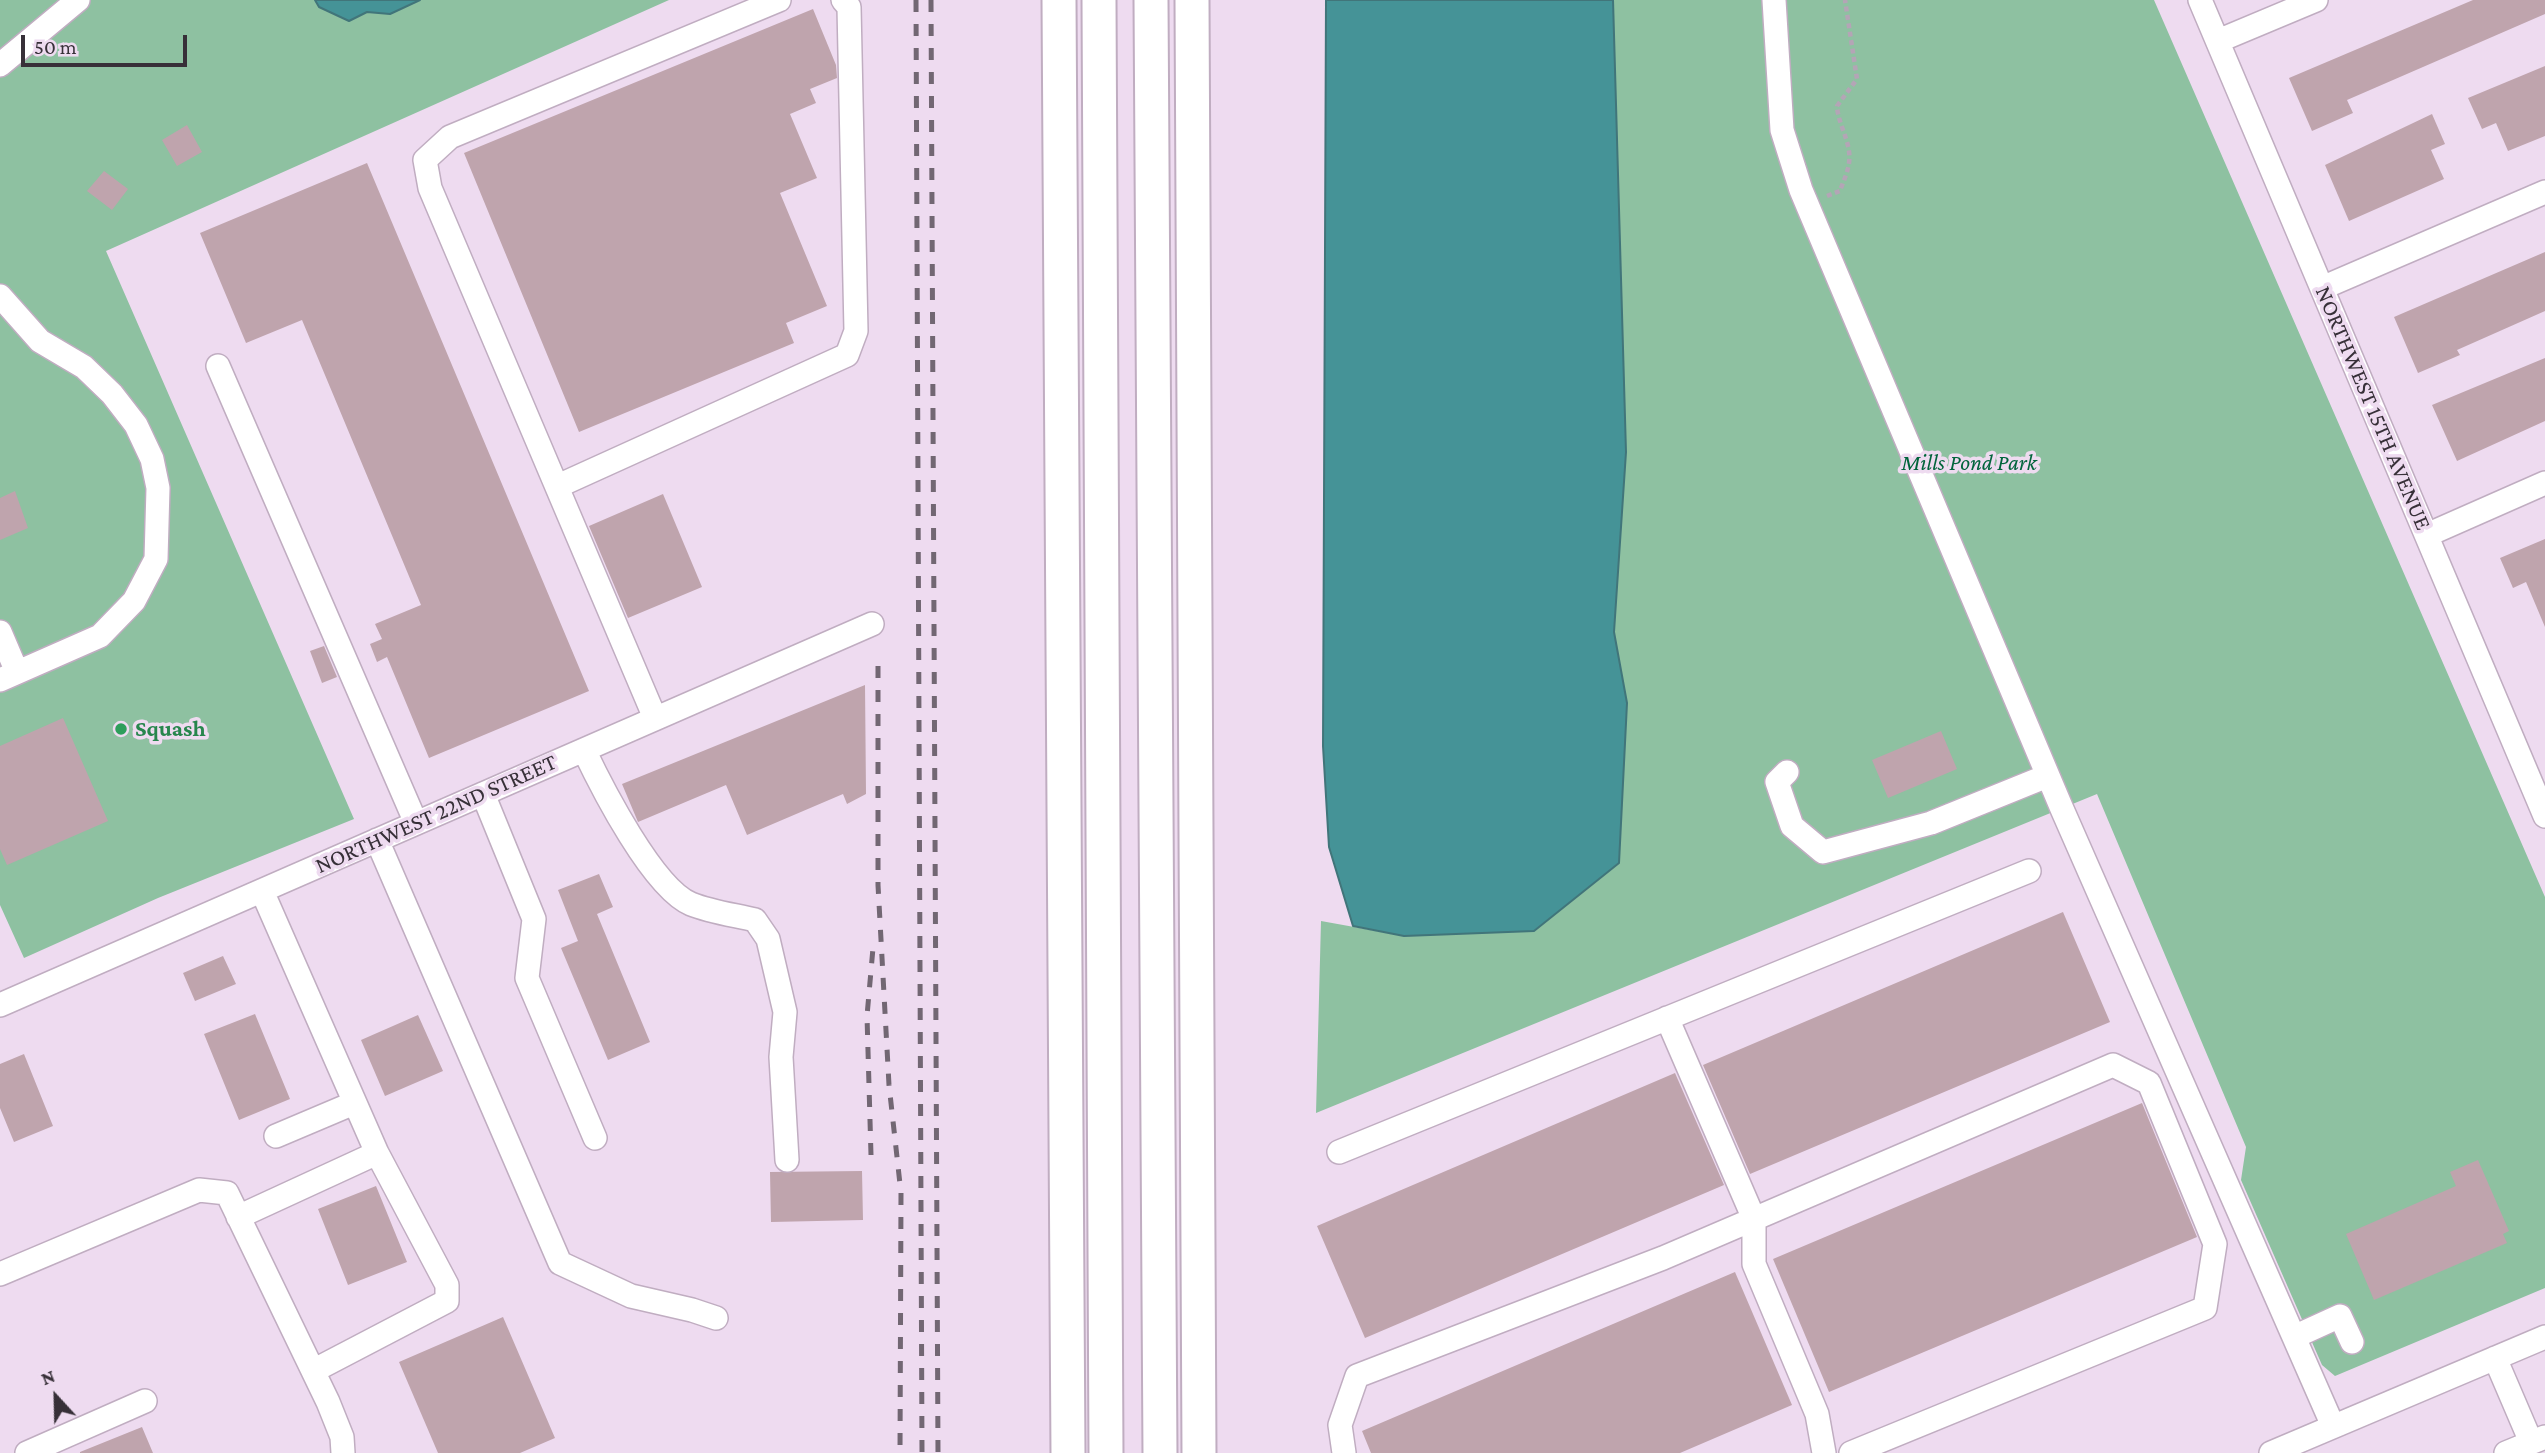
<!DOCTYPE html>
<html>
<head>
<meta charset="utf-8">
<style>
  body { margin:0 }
  #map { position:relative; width:2545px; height:1453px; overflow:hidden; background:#eedbf0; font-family:"Crimson Pro",serif }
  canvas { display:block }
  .north { position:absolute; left:21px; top:1362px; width:70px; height:70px; -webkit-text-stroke:5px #eedbf0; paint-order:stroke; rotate:338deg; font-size:19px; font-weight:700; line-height:28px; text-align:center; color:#373038 }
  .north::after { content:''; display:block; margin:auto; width:24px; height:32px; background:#373038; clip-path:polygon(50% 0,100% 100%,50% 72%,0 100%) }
  .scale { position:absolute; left:21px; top:35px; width:166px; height:32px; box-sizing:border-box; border:4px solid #373038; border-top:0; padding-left:9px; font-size:21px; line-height:24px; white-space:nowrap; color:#373038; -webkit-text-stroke:5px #eedbf0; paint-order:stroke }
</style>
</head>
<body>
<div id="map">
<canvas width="2545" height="1453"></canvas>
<div class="north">N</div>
<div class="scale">50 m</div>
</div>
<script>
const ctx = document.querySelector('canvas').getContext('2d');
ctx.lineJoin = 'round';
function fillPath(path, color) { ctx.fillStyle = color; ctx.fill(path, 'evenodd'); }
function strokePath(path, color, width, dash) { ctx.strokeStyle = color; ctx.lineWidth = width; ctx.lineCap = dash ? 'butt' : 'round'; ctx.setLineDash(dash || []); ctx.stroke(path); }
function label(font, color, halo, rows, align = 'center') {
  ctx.font = font + ' "Crimson Pro",serif'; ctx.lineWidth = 7; ctx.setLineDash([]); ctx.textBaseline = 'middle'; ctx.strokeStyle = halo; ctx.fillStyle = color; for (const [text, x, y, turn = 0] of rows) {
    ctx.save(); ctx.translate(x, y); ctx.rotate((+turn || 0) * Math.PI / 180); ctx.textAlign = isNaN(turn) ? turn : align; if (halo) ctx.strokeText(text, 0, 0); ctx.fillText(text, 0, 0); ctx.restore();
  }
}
fillPath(new Path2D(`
  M 0,0 L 669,0 L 106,251 L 354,819 L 158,898 L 24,958 L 0,905 Z
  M 1611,0 L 2154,0 L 2545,897 L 2545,1288 L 2335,1376 L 2322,1365 L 2241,1180 L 2246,1147 L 2097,794 L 1316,1113 L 1321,921 L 1404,936 L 1627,703 L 1614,632 Z`), '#8ec1a1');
const water = new Path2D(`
  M 315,0 L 420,0 L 390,14 L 367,12 L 349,21 L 319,7 Z
  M 1326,0 L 1613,0 L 1626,452 L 1614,632 L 1627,703 L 1619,863 L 1534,931 L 1404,936 L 1353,926 L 1329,847 L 1323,746 Z`);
fillPath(water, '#459397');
strokePath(water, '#41757a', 2);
fillPath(new Path2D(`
  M 2473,0 L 2545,0 L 2545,14 L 2347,100 L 2353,113 L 2312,131 L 2289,78 Z
  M 813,9 L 836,65 L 837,78 L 810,89 L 816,103 L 790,114 L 817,178 L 780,193 L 827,306 L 786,323 L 794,343 L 579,432 L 464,153 Z
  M 2545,66 L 2545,136 L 2508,151 L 2496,123 L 2482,129 L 2468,98 Z
  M 2432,114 L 2445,144 L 2431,150 L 2444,179 L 2349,221 L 2325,165 Z
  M 187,125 L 202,152 L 177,166 L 162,140 Z
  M 367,163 L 589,691 L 429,758 L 387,657 L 377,662 L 370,644 L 382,639 L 375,624 L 421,605 L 302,320 L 246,343 L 200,233 Z
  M 104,171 L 128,189 L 112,210 L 87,191 Z
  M 2545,252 L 2545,311 L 2457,350 L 2460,355 L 2418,373 L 2394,317 Z
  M 2545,358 L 2545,421 L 2457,461 L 2432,405 Z
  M 15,491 L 28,528 L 0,540 L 0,498 Z
  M 663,494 L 702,587 L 628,618 L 589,526 Z
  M 2545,539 L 2545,627 L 2526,582 L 2513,588 L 2500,558 Z
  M 324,646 L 337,677 L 322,683 L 310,651 Z
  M 865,685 L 866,794 L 847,804 L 843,794 L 747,835 L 726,785 L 638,822 L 622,784 Z
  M 63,718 L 108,821 L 7,865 L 0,849 L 0,746 Z
  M 1941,731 L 1957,769 L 1888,798 L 1872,760 Z
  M 599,874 L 613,907 L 597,914 L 650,1042 L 608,1060 L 561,948 L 578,941 L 558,890 Z
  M 2063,912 L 2110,1022 L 1750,1174 L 1703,1065 Z
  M 223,956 L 236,984 L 195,1001 L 183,973 Z
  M 255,1014 L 290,1099 L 239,1120 L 204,1034 Z
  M 418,1015 L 443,1071 L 385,1096 L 361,1040 Z
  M 24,1054 L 53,1126 L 14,1142 L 0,1108 L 0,1064 Z
  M 1675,1073 L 1724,1185 L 1365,1338 L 1317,1226 Z
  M 2142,1103 L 2197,1237 L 1829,1392 L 1773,1259 Z
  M 2478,1160 L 2509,1231 L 2503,1234 L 2507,1243 L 2374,1300 L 2346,1234 L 2456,1186 L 2450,1172 Z
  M 862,1171 L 863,1220 L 771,1222 L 770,1172 Z
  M 376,1186 L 407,1262 L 348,1285 L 318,1209 Z
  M 1735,1272 L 1792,1405 L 1680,1453 L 1371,1453 L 1362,1431 Z
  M 503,1317 L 555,1438 L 520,1453 L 438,1453 L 399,1362 Z
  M 142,1427 L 153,1453 L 80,1453 L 80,1452 Z`), '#bfa4ad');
const minor = new Path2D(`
  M 1774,0 L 1782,130 L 1801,190 L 2062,809 L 2333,1426
  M 2200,0 L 2545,816
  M 2218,41 L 2316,0
  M 0,65 L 78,0
  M 2322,288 L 2545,192
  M 0,296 L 40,341 L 84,367 L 112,394 L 136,425 L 152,459 L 158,488 L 156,559 L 134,601 L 100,636 L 0,680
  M 218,366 L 416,823
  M 558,486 L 847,355 L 856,331 L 849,7 L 843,0
  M 2427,535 L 2545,483
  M 0,632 L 17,672
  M 655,718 L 430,188 L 425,160 L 450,137 L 779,0
  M 584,750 C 602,788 653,888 691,904 C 711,912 734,915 755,920 L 768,939 L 785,1012 L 781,1057 L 787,1160
  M 1787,772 L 1777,782 L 1792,826 L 1823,852 L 1931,823 L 2047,776
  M 483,794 L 534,919 L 527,978 L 595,1138
  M 377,840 L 560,1263 L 631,1296 L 692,1310 L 716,1318
  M 0,1005 L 872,624
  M 1667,1018 L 1754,1219 L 1754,1264 L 1817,1414 L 1824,1453
  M 276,1136 L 354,1103
  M 1339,1152 L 2029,871
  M 238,1217 L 377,1153 L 262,891
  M 0,1274 L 199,1190 L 227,1193 L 328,1402 L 342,1437 L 343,1453
  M 2294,1337 L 2340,1316 L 2352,1342
  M 2495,1358 L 2531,1442
  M 313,1371 L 447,1301 L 447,1285 L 377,1153
  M 27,1453 L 145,1401
  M 1344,1453 L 1340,1425 L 1357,1376 L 1663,1258 L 2113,1065 L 2149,1083 L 2215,1244 L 2205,1308 L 1851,1453
  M 2271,1453 L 2545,1337
  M 2506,1453 L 2545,1437`);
const highway = new Path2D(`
  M 1059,0 L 1068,1453
  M 1099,0 L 1106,1453
  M 1151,0 L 1160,1453
  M 1192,0 L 1199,1453`);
strokePath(minor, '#c0adc1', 26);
strokePath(highway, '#c0adc1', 37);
strokePath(new Path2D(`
  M 1827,196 L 1840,191 C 1843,182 1848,172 1849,163 C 1852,143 1838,125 1837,106 L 1857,79 L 1845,0`), '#b4a5b6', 4.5, [5, 3.5]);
strokePath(minor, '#fff', 23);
strokePath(highway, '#fff', 33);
strokePath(new Path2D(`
  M 916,0 L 922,1453
  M 931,0 L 938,1453
  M 878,666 L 878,885 L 889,1085 L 901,1193 L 900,1453
  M 871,1155 L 867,1016 L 873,948`), '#726773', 5, [12, 12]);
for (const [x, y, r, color] of [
  [121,729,7,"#2e9e5b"]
]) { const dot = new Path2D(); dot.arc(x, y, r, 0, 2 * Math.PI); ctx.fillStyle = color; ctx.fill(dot); strokePath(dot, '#eedbf0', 2.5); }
label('23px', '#373038', '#eedbf0', [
  ["NORTHWEST 15TH AVENUE",2373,408,67],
  ["NORTHWEST 22ND STREET",436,814,-24]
]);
label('italic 23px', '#00643b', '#eedbf0', [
  ["Mills Pond Park",1969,463]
]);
label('bold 23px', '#27864d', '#eedbf0', [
  ["Squash",135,729]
], 'left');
</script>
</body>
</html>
